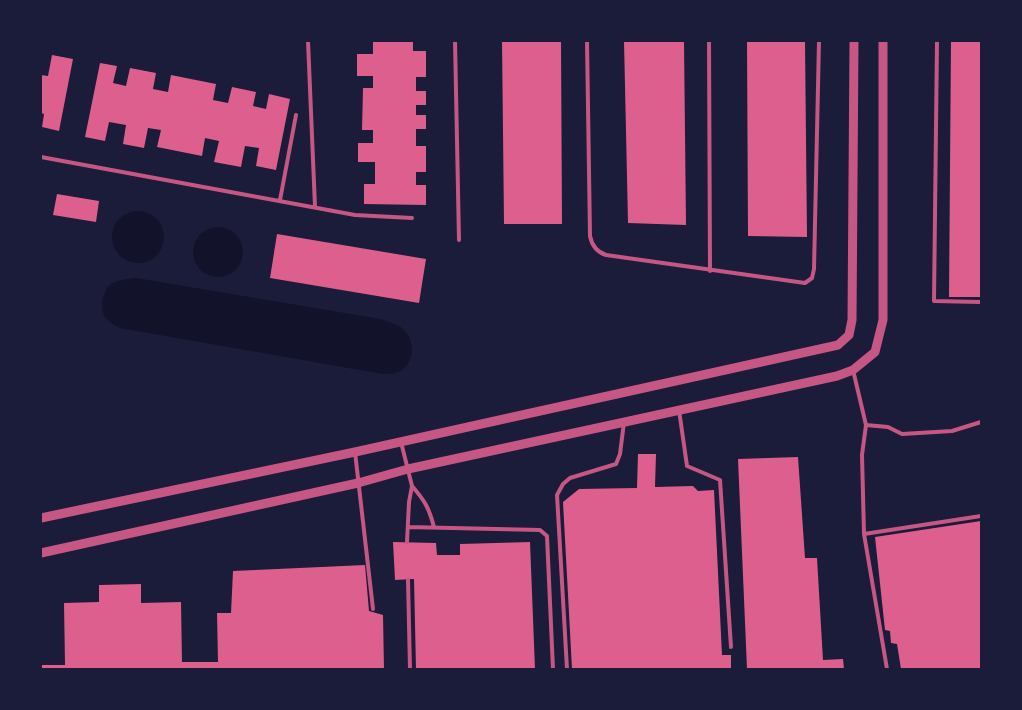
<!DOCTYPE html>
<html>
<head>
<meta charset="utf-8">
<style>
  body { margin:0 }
  #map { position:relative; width:1022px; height:710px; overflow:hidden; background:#1b1b3a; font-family:Raleway,sans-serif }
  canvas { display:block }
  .frame { position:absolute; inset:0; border:42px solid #1b1b3a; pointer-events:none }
</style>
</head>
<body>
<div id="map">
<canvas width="1022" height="710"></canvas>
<div class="frame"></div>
</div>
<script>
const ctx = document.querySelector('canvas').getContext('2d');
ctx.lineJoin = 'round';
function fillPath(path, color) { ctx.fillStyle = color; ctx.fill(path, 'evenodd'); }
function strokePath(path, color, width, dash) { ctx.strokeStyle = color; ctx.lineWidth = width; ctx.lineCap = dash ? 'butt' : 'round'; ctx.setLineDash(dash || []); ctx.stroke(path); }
fillPath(new Path2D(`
  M112 237a26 26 0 1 1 52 0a26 26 0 1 1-52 0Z
  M193 252a25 25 0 1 1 50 0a25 25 0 1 1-50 0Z
  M 136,278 L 380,319 C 389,322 399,324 405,331 C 416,343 414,365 398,372 C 393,374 388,374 383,374 L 120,328 C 114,325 108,322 104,315 C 100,306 103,288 113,283 C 120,279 128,279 136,278 Z`), '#12122b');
fillPath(new Path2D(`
  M 373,41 L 413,41 L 413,51 L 426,51 L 426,77 L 416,77 L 416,91 L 426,91 L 426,105 L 416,105 L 416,115 L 426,115 L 426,129 L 416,129 L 416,146 L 426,146 L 426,172 L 416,172 L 416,185 L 426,185 L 426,205 L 364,204 L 364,184 L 375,184 L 375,162 L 358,162 L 358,143 L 373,143 L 373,130 L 362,130 L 363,88 L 373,88 L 373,76 L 357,76 L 357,54 L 373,54 Z
  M 502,41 L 561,41 L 562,224 L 504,224 Z
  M 624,41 L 684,41 L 686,225 L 628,223 Z
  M 747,41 L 805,41 L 807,237 L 748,236 Z
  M 951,41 L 981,41 L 981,297 L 949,297 Z
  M 52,55 L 73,59 L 59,131 L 42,127 L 44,114 L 41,113 L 41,75 L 48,76 Z
  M 100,63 L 117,66 L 113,83 L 126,86 L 130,68 L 156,73 L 153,89 L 168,92 L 171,75 L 216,84 L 213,100 L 228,103 L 232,87 L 256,92 L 253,106 L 266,109 L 269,94 L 290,99 L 276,170 L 256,166 L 259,148 L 245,146 L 241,167 L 214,162 L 219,141 L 205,138 L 202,156 L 157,147 L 161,130 L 148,128 L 144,148 L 123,144 L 126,125 L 109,122 L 105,141 L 85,137 Z
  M 57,194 L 99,201 L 96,222 L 53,215 Z
  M 277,234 L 426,259 L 419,303 L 270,278 Z
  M 638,454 L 656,454 L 655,487 L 693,486 L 698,491 L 714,490 L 722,655 L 731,655 L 731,669 L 572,669 L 563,502 L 579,489 L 637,488 Z
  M 798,457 L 805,558 L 817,558 L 823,660 L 843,659 L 844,669 L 747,669 L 738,459 Z
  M 981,521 L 981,669 L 901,669 L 897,644 L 891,643 L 890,631 L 885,630 L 875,537 Z
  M 393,542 L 436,543 L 437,555 L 460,555 L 460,544 L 530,542 L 535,669 L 416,669 L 414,579 L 395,580 Z
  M 365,565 L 369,611 L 383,615 L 384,669 L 41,669 L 41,665 L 65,665 L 64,603 L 99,602 L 99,585 L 141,584 L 141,603 L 181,602 L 182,662 L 218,662 L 217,613 L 231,613 L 233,571 Z`), '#dd5f8e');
strokePath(new Path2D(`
  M 308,41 L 315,207
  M 455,41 L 459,240
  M 587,41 L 590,236 C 592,246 597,252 606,255 L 805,283 L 812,278 L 814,269 L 819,41
  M 709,41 L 710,271
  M 937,41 L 934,301 L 981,302
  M 41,157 L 355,215 L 412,218
  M 280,200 L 296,115
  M 853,370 L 866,425 L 862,455 L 864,534 L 887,669
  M 679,410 L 687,466 L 720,480 L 731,647
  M 866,425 L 888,427 L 902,434 L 952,431 L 981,422
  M 401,442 L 412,486 L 409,502 L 407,542
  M 355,452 L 373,609
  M 412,486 C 425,501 429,508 434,527
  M 408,527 L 540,530 L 547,536 L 553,669
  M 864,534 L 981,516
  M 408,580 L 410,669
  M 567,669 L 557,495 L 563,484 L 570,478 L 616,464 L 620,454 L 624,422`), '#c65784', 4);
strokePath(new Path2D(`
  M 41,518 L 355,452 L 838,345 L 849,335 L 852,320 L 854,41
  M 41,553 L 358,483 L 408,469 L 837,376 L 853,370 L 875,352 L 883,320 L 883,41`), '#c65784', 9);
</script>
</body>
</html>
